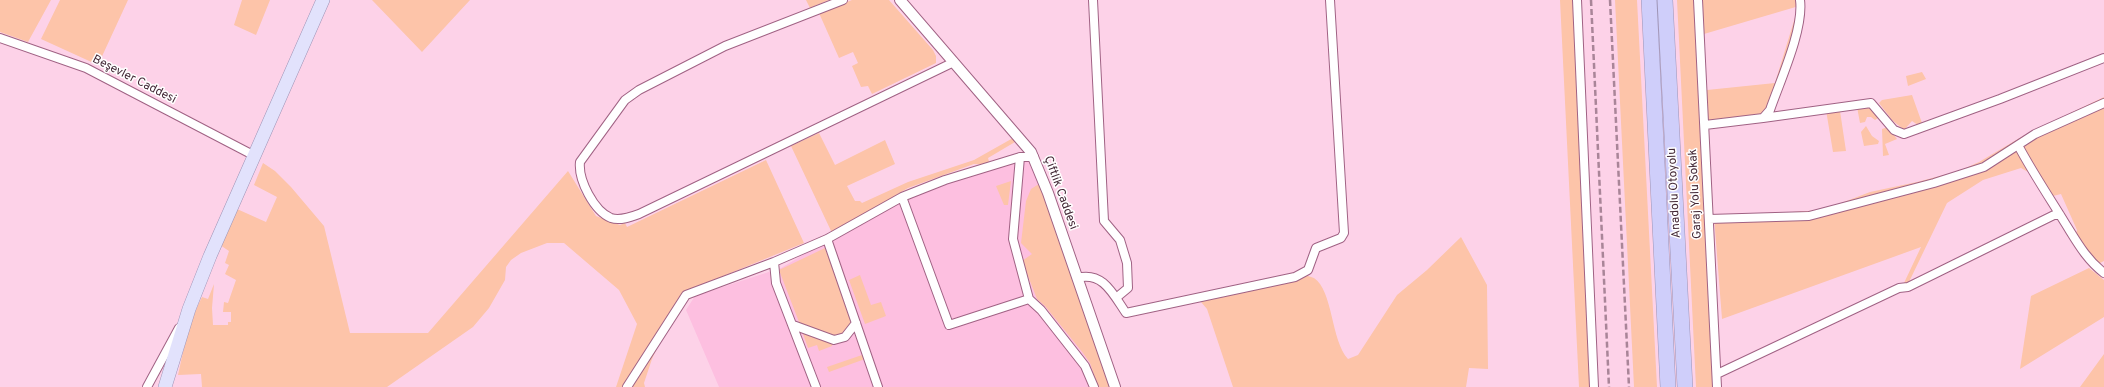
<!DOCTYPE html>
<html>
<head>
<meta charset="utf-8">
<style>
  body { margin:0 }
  canvas { display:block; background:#fdd2e8 }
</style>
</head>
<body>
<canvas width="2104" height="387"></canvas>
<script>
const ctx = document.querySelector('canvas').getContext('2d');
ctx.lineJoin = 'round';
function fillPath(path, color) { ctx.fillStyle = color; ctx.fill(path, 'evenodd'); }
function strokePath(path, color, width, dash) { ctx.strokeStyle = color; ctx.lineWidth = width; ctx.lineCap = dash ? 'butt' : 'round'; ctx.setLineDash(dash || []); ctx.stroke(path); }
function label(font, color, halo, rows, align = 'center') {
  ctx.font = font + ' Overpass,sans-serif'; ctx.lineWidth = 3; ctx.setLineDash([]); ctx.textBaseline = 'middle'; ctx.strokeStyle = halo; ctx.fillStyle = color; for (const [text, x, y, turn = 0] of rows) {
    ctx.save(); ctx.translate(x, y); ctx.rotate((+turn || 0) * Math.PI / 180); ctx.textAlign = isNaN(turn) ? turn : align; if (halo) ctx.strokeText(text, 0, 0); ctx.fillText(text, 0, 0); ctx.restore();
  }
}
fillPath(new Path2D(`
  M 1031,158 L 1115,387 L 719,387 L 686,310 L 695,296 L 781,268 L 884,207 L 971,173 Z`), '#fdbfe0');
fillPath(new Path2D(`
  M 0,0 L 51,0 L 28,42 L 0,32 Z
  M 60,0 L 128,0 L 98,65 L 41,39 Z
  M 242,0 L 270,0 L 256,35 L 234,25 Z
  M 372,0 L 470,0 L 422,52 Z
  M 806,0 L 829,0 L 810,8 Z
  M 852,0 L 889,0 L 933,50 L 936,56 L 936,63 L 872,94 L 868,86 L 861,87 L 852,66 L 858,63 L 853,52 L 839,58 L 819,13 Z
  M 1560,0 L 1574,0 L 1592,387 L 1579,387 Z
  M 1615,0 L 1637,0 L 1657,387 L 1634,387 Z
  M 1677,0 L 1696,0 L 1716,387 L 1696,387 Z
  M 1702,0 L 1801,0 L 1799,6 L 1704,34 Z
  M 1797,11 L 1798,20 L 1771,105 L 1764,114 L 1757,117 L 1711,121 L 1707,119 L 1707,90 L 1775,83 Z
  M 1922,72 L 1926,79 L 1908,86 L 1906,76 Z
  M 1912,95 L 1922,123 L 1918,125 L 1912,121 L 1904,130 L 1892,120 L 1879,103 L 1882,100 Z
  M 2104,97 L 2104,261 L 2098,264 L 2076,234 L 2077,230 L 2061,194 L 2045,198 L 2028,172 L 2021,168 L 1983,180 L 1947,203 L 1908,284 L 1904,283 L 1921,247 L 1722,319 L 1714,217 L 1823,210 L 1870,192 L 1917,182 L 1959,171 L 1979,162 L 2023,136 Z
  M 1870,106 L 1878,118 L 1875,120 L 1871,117 L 1867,117 L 1865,122 L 1860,123 L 1857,107 Z
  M 1826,110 L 1840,111 L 1846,151 L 1833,152 Z
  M 1866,126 L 1872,136 L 1879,141 L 1878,144 L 1864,146 L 1861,132 Z
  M 1888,127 L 1897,139 L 1885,144 L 1889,155 L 1883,156 L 1882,129 Z
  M 819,133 L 835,165 L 885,140 L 895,164 L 847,186 L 855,201 L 860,201 L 862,203 L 908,182 L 974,160 L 1013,138 L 1015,142 L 988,158 L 990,165 L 974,164 L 908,188 L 832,233 L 791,146 Z
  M 766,160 L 804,243 L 694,288 L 681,297 L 652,359 L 644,383 L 645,387 L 616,387 L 637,324 L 619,290 L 564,243 L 547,243 L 521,253 L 511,260 L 506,267 L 505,280 L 489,308 L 473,327 L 387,387 L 202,387 L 201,374 L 178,375 C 184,348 189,321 202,297 L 208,299 L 214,284 L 212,308 L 213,325 L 228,325 L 228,322 L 231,322 L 231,312 L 223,312 L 224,302 L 228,303 L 236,280 L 225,274 L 229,265 L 225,263 L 229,251 L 220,245 L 237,209 L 266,222 L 277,197 L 254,185 L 263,163 L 275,171 L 291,187 L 324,226 L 350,333 L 428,333 L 568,171 L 596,216 L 620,225 L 625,223 L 627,227 Z
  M 1011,181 L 1008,205 L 1004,205 L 996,186 Z
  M 1042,182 L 1115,387 L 1098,387 L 1090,363 L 1083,353 L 1045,306 L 1037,299 L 1022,261 L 1032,254 L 1021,243 L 1026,201 L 1031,189 Z
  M 1461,237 L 1487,285 L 1488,369 L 1469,368 L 1466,387 L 1233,387 L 1207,309 L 1201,302 L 1201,294 L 1299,273 C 1304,275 1309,276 1314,278 C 1333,290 1331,341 1348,359 L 1358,355 L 1397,295 L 1427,270 Z
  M 825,248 L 852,319 L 845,333 L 838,337 L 811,329 L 799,322 L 779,270 Z
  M 2089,268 L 2104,280 L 2104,317 L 2020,369 L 2031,296 Z
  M 860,275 L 871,305 L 881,302 L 886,316 L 865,324 L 849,280 Z
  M 857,330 L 865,359 L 829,372 L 827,367 L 862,355 L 854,331 Z
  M 802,331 L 833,343 L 832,346 L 819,351 L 817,345 L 808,348 Z
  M 2104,354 L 2104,387 L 2080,387 Z`), '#fdc4a9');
const minor = new Path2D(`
  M 843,0 L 725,46 L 639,90 L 625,100 L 580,162 C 578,180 594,211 611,218 C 620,221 631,217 639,214 L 954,62
  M 1093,0 L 1104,221 L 1120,240 L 1127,263 L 1128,288 L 1116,298
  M 1577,0 L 1594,387
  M 1698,0 L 1717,387
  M 0,38 L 86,68 L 253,155
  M 1763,118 L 1871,103 L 1894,130 L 1904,134 L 2000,99 L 2104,58
  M 1705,125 L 1763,118 L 1770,110 C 1780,81 1804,29 1800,0
  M 2019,147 C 2033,173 2049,197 2065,223 C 2077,242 2086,259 2104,273
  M 1020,157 L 1013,239 L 1029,299 L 1041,310 L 1085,366 L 1094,387
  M 902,197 L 949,325 L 1029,299
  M 1709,219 L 1809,216 L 1934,183 L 1984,167 L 2035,134 L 2104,103
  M 827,239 L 878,387
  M 1077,278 C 1103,271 1113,294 1126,313 L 1295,277 L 1308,270 L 1316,248 L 1341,238 L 1344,233 L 1330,0
  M 793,325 L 834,340 L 845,337 L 856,323
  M 1717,374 L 1899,288 L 1908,287 L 2054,215 L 2060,215
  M 147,387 L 179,328
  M 627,387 L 686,295 L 774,262
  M 816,387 L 776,283 L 774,262 L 827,239 L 902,197 L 945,180 L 1020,157 L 1034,157`);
const tertiary = new Path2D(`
  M 900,0 L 1031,152 L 1048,193 L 1115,387`);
const primary = new Path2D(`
  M 165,387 L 189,309 L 210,256 L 323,0`);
const motorway = new Path2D(`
  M 1649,0 L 1668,387
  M 1665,0 L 1685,387`);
strokePath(minor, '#a06284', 10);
strokePath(tertiary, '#a06284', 12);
strokePath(primary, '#9e94b6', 14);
strokePath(motorway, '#9e94b6', 16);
strokePath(minor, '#fff', 8);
strokePath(tertiary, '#fff', 10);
strokePath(primary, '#e2e2fc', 13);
strokePath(motorway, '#cfcefa', 15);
strokePath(new Path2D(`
  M 1591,0 L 1609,387
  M 1610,0 L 1629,387`), '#a98598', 2.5, [6, 3]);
label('12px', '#442937', '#fff', [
  ["Beşevler Caddesi",134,80,27],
  ["Çiftlik Caddesi",1060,193,70],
  ["Anadolu Otoyolu",1675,193,-93],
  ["Garaj Yolu Sokak",1696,194,-93]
]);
</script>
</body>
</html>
